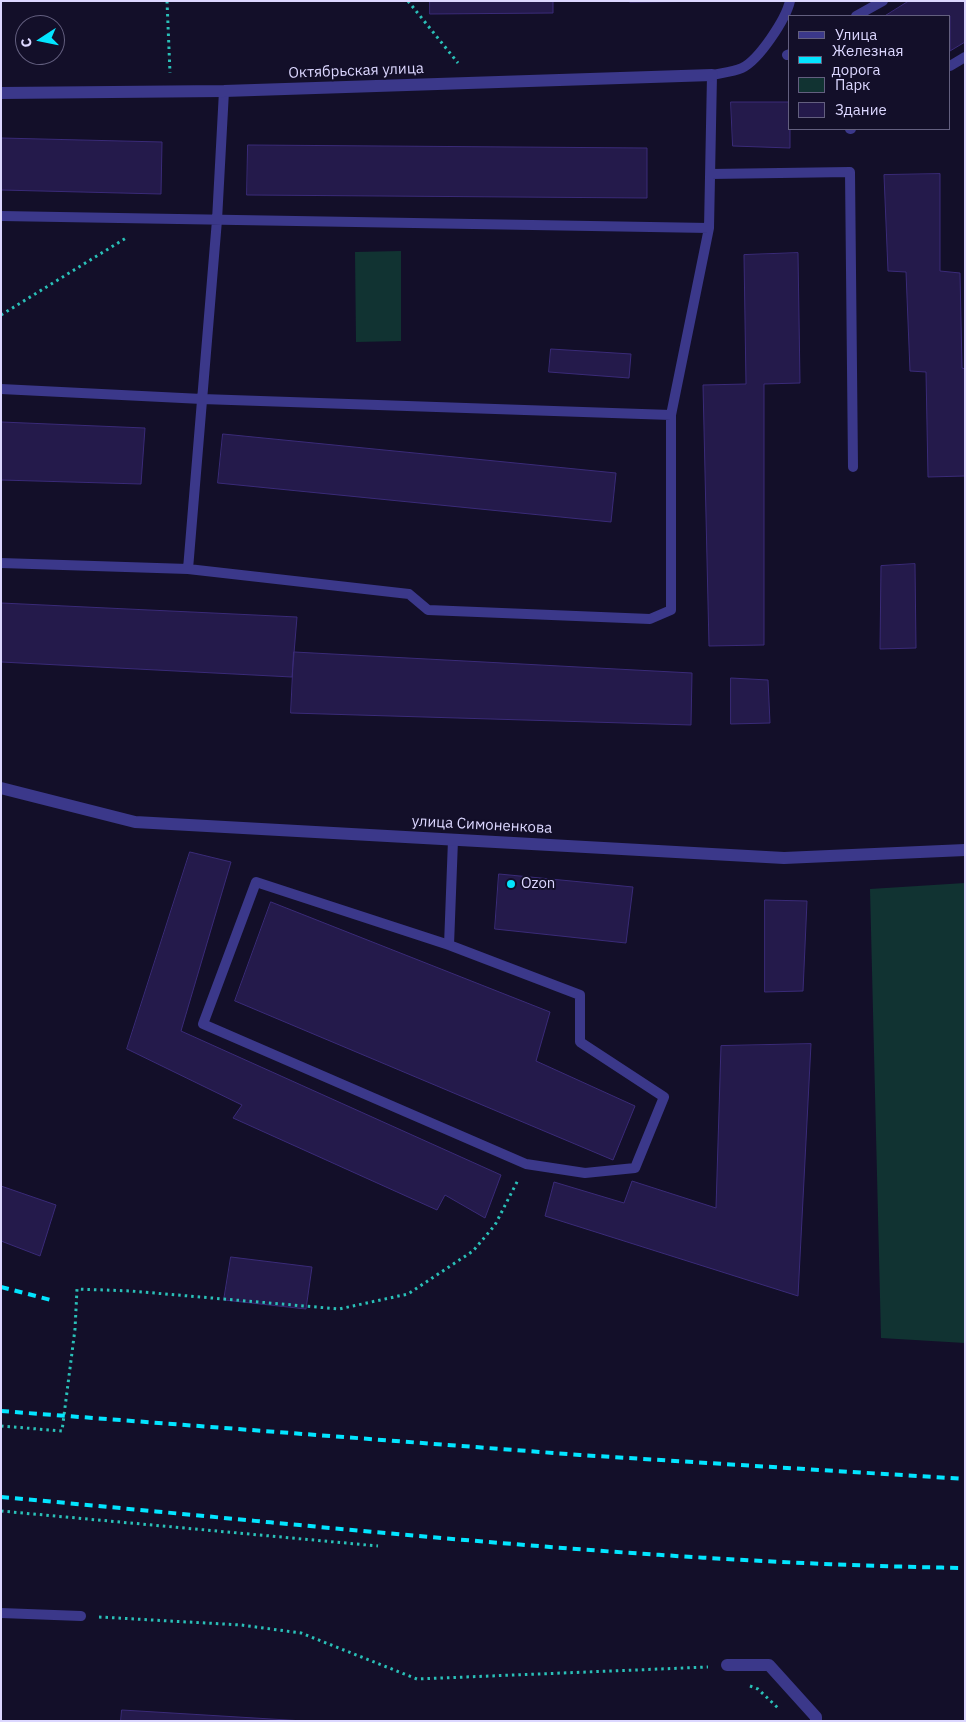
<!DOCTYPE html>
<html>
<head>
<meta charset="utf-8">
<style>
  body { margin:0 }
  #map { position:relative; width:966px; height:1722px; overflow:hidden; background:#130f29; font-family:"IBM Plex Sans",sans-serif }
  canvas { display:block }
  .frame { position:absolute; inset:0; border:2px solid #dcd7ff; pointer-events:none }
  .legend { position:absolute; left:788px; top:15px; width:162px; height:115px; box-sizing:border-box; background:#130f29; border:1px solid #635f7f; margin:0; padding:6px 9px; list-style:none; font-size:15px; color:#dcd7ff }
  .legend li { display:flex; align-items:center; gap:10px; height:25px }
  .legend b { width:25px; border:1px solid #635f7f }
  .north { position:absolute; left:15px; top:15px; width:50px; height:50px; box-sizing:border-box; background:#130f29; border:1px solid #635f7f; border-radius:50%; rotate:259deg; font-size:14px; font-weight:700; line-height:20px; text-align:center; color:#dcd7ff }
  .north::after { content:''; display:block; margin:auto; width:18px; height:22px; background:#03e5ff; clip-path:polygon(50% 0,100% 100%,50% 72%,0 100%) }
</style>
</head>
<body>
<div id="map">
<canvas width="966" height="1722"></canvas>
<div class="frame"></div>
<ul class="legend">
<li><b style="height:6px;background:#3b388a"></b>Улица</li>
<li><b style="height:6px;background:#03e5ff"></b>Железная дорога</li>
<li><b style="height:14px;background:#113332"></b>Парк</li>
<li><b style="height:14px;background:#241a4b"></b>Здание</li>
</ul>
<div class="north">С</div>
</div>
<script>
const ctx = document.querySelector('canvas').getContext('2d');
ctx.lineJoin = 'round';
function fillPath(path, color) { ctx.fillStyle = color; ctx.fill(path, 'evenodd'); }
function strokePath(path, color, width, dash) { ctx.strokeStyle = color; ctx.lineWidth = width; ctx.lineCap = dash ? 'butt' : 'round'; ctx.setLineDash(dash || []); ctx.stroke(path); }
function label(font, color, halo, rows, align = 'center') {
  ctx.font = font + ' "IBM Plex Sans",sans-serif'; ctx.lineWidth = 4; ctx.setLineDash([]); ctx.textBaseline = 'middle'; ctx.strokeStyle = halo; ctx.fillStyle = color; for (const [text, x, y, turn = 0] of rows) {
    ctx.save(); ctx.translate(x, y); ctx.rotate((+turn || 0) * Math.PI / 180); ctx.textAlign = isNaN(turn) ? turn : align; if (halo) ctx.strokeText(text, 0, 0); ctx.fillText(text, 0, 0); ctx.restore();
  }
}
fillPath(new Path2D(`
  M 401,251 L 401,341 L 356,342 L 355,252 Z
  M 965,883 L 965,1343 L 881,1338 L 870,889 Z`), '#113332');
const building = new Path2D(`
  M 430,1 L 553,1 L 553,13 L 430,14 Z
  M 630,1 L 732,1 L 630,2 Z
  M 909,1 L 965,1 L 965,42 L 950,51 L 950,16 L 885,16 Z
  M 731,102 L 790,102 L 790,148 L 733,146 Z
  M 1,138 L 162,142 L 161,194 L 1,190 Z
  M 248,145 L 647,148 L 647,198 L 247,195 Z
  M 940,174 L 940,271 L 960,273 L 962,368 L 965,369 L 965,476 L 928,477 L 926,372 L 910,371 L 906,272 L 888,271 L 884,175 Z
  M 798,253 L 800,383 L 764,384 L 764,645 L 709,646 L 703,385 L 746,384 L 744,255 Z
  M 551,349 L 631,354 L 629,378 L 549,372 Z
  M 1,422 L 145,428 L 141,484 L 1,480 Z
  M 223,434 L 616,473 L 611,522 L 218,483 Z
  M 915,564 L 916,648 L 880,649 L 881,566 Z
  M 1,603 L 297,617 L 292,677 L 1,662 Z
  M 294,652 L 692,673 L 691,725 L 291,713 Z
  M 731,678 L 768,680 L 770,723 L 731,724 Z
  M 190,852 L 231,862 L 181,1031 L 501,1175 L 485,1218 L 445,1195 L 437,1210 L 233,1118 L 242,1105 L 127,1049 Z
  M 499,874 L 633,887 L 626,943 L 495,929 Z
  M 765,900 L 807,901 L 803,991 L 765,992 Z
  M 271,902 L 550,1012 L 536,1061 L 635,1106 L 613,1160 L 235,1001 Z
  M 811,1044 L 798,1296 L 545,1216 L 554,1182 L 624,1203 L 632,1181 L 716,1208 L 721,1046 Z
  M 1,1186 L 56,1205 L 40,1256 L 1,1241 Z
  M 231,1257 L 312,1267 L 306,1309 L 224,1300 Z
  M 122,1710 L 304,1721 L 121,1721 Z`);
fillPath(building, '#241a4b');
strokePath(building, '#3a2b78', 1);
strokePath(new Path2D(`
  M 167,1 L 170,73
  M 408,1 L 458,63
  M 1,315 L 126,238
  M 1,1426 L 62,1431 L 75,1329 L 77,1289 L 131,1291 L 339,1309 L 408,1294 L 473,1251 L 495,1225 L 518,1180
  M 1,1511 L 378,1546
  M 99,1617 L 241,1625 L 301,1633 L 417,1679 L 708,1667
  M 750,1686 L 758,1689 L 778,1708`), '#2ac0b8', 3, [2.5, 4]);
strokePath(new Path2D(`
  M 856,16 L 883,1
  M 787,55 L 790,54
  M 950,66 L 965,57
  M 850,129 L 851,129
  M 710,174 L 850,172 L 853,467
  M 1,216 L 709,228
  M 1,389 L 202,399 L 671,415
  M 1,563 L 188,569 L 409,594 L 428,610 L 650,619 L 671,610 L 671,415 L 709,228 L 712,75 C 721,73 733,72 742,68 C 759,60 786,19 790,1
  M 188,569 L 217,220 L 224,91
  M 256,882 L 449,945 L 580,995 L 580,1042 L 664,1097 L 635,1168 L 585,1173 L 526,1164 L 203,1024 Z
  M 449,945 L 453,840
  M 1,1613 L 81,1616`), '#3b388a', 10);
strokePath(new Path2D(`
  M 1,93 L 224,91 L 712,75
  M 727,1665 L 769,1665 L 816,1717 L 816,1721`), '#3b388a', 12);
strokePath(new Path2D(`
  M 1,788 L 135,822 L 784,858 L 965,850`), '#3b388a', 12);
strokePath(new Path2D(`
  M 1,1287 L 51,1300
  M 1,1411 L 580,1455 L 965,1479
  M 1,1497 C 322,1526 643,1563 965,1568`), '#03e5ff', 4, [8, 6]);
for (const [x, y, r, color] of [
  [511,884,5,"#03e5ff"]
]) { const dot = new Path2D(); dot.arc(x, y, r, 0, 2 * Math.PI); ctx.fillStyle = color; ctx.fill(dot); strokePath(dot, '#130f29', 2); }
label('15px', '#dcd7ff', '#130f29', [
  ["Октябрьская улица",356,71,-2],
  ["улица Симоненкова",482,825,3]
]);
label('15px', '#dcd7ff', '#130f29', [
  ["Ozon",521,884]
], 'left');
</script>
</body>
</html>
